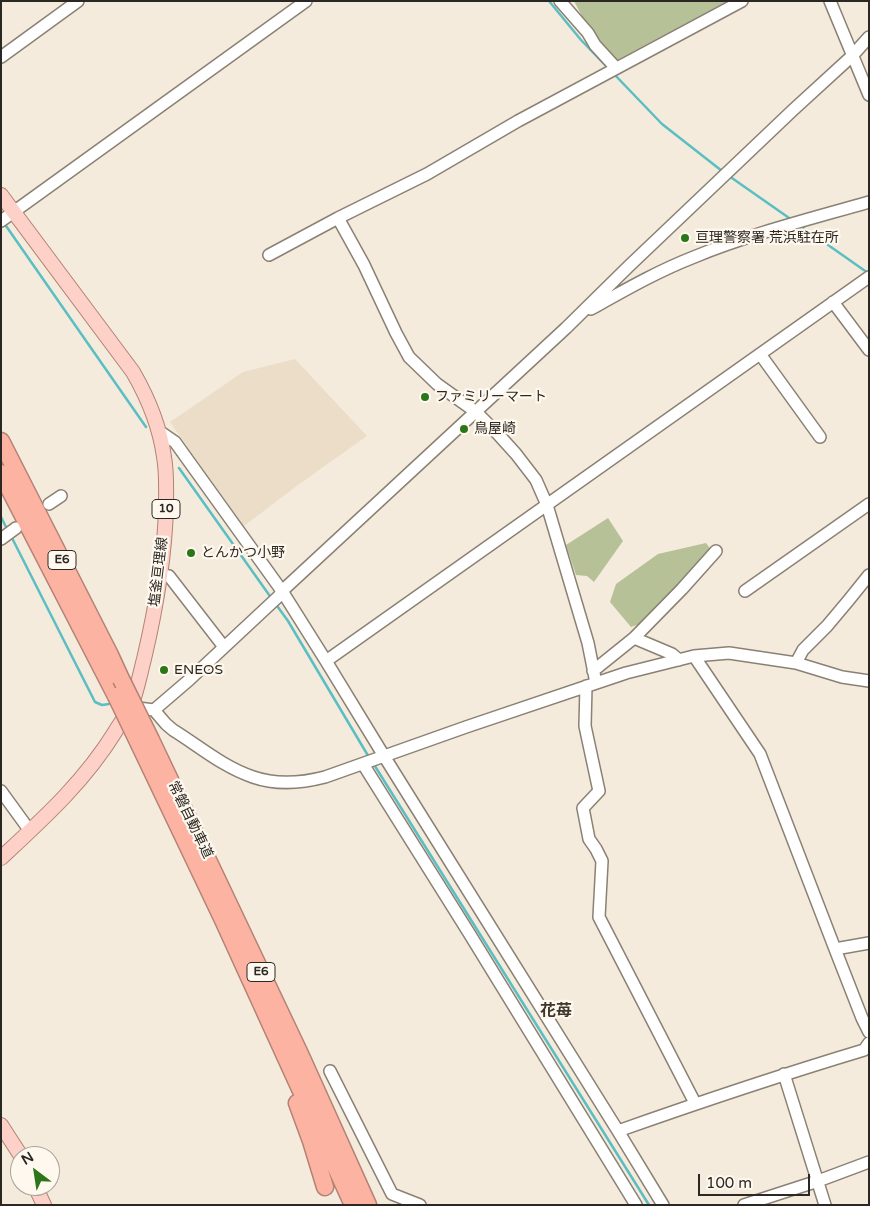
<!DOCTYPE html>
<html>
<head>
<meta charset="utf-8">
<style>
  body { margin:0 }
  #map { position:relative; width:870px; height:1206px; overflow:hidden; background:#f5ebdc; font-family:"Varela Round",sans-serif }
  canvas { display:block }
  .frame { position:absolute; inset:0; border:2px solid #2b2722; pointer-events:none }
  .north { position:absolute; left:10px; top:1146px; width:50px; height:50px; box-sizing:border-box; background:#fef8ef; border:1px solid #aaa49d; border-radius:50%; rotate:329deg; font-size:14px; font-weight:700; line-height:20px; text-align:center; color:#2b2722 }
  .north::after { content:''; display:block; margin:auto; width:18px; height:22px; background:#2c761a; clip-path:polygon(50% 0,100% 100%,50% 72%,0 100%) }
  .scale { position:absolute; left:698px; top:1174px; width:112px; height:22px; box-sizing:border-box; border:2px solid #2b2722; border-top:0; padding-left:6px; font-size:15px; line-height:18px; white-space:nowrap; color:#2b2722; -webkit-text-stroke:4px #fef8ef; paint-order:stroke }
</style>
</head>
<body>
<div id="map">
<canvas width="870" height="1206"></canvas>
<div class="frame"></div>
<div class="north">N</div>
<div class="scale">100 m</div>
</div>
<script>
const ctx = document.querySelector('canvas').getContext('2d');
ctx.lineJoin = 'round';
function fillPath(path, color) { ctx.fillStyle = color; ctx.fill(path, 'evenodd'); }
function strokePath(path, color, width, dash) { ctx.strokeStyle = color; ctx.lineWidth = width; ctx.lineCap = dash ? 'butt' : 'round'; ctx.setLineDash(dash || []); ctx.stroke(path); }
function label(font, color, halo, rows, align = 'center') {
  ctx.font = font + ' "Varela Round","Noto Sans JP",sans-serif'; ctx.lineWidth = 4.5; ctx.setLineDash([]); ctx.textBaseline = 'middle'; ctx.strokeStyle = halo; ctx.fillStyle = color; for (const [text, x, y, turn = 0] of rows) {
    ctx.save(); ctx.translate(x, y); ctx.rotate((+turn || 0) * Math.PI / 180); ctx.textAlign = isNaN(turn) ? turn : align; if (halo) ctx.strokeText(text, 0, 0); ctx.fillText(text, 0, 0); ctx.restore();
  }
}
fillPath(new Path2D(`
  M 295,359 L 367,436 L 298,485 L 244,526 L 170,422 L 243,372 Z`), '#ebddc7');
fillPath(new Path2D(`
  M 574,1 L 728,1 L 615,61 L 589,30 Z
  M 608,518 L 623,541 L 594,582 L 587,576 L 576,575 L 566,545 Z
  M 706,543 L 712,551 L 643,623 L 631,627 L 610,602 L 616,584 L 658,554 Z`), '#b6c198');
strokePath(new Path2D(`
  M 549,1 L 581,40 L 609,69
  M 613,73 L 662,124 L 722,171
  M 729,176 L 792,220
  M 4,223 L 146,427
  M 801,226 L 868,273
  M 179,468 L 272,599
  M 1,517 L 7,529
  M 11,536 L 95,702 L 102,705 L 109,704
  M 275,603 L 288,621 L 370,759
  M 373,763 L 649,1205`), '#5abec3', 2.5);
const minor = new Path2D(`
  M 560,1 L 588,33 L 595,45 L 616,68
  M 830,1 L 869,95
  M 1,57 L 78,1
  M 338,218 L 364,265 L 396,333 L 409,357 L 437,384 L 476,412 L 497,433 L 516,454 L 536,480 L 547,505 L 588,643 L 596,683
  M 1,221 L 306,1
  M 269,255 L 338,218 L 427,174 L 518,121 L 742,1
  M 833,302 L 869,350
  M 591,309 C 625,290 658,271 694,257 C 750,234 810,219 869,202
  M 760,354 L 820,437
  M 159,431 L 175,442 L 282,591 L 326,661 L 384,756 L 618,1131 L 663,1205
  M 49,504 L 61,496
  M 1,539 L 16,528
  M 161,575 L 169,576 L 224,647
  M 745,591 L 869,504
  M 634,638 L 672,654 L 679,660
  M 694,656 L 760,754 L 835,949 L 862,1018 L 869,1032
  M 326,661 L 869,277
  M 796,663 L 803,650 L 827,626 L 848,601 L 869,575
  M 593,671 L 634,638 L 682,589 L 716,551
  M 586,686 L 585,726 L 599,791 L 583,808 L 589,839 L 596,849 L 602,861 L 599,917 L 695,1103
  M 130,707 L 154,710 L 189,680 L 279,596 L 282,591 L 566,328 L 629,266 L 793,110 L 852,56 L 869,37
  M 154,710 L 166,724 L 173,730 C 199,746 223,767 253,777 C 276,785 302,783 325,777 L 466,727 L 626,673 L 694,656 L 729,653 L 796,663 L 842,677 L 869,681
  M 363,764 L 469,933 L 636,1205
  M 1,791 L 30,831
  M 835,949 L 869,943
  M 330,1071 L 392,1194 L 420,1205
  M 784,1074 L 825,1205
  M 618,1131 C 700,1102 781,1075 864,1050 L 869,1043
  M 744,1205 L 818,1181 L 869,1162`);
const major = new Path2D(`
  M 1,195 L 133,372 C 148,398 160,427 164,457 C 167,473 166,489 166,506 C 165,558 156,608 144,659 C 140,674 137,691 131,706 C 127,715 120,723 115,732 C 84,782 44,818 1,858
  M 1,1125 L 21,1156
  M 35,1186 L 44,1205`);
const highway = new Path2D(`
  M 1,441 L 110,655 L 121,679
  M 1,473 L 116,696
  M 151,740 L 300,1054 L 368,1205
  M 140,746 L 223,920 L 353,1205
  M 297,1103 L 311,1141 L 325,1187`);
strokePath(minor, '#8a8174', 14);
strokePath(major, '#b38275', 16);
strokePath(highway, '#b38275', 19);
strokePath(minor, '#fff', 11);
strokePath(major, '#fdd1c7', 14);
strokePath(highway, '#fcb3a1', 16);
const highwayBridge = new Path2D(`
  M 121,679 L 151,740
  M 116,696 L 140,746`);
strokePath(highwayBridge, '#b38275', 19, []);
strokePath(highwayBridge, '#fcb3a1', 16);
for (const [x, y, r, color] of [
  [685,238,5,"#2c761a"],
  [425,397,5,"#2c761a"],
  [464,429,5,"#2c761a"],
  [191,553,5,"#2c761a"],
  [164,670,5,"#2c761a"]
]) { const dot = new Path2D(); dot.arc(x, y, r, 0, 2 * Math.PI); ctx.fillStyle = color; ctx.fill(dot); strokePath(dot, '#fef8ef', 2); }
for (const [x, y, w] of [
  [166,509,28],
  [62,560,28],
  [261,972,28]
]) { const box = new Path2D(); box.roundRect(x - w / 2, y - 9.5, w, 19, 4); ctx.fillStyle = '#fef8ef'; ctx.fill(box); strokePath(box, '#2b2722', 1); }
label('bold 12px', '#2b2722', null, [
  ["10",166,509],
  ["E6",62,560],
  ["E6",261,972]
]);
label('14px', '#2b2722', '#fef8ef', [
  ["亘理警察署 荒浜駐在所",695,238],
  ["ファミリーマート",435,397],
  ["鳥屋崎",474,429],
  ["とんかつ小野",201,553],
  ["ENEOS",174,670]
], 'left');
label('14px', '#2b2722', '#fef8ef', [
  ["塩釜亘理線",159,572,-83],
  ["常磐自動車道",190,820,64]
]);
label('bold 16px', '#3f372b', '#fef8ef', [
  ["花苺",556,1012]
]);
</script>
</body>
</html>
